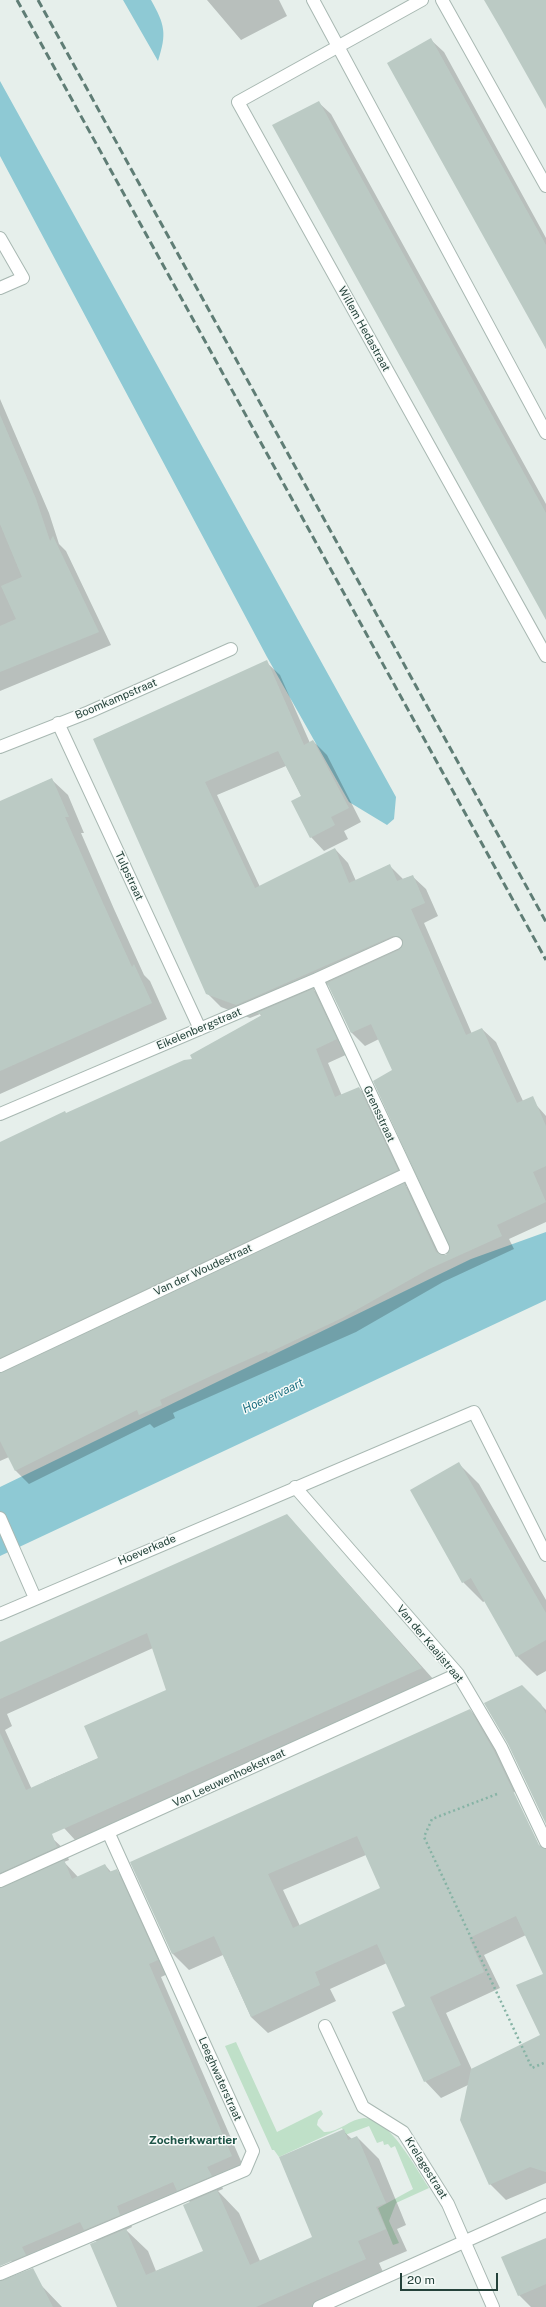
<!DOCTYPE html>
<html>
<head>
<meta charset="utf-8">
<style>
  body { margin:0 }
  #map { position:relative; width:546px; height:2307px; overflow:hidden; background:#e6efeb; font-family:"Public Sans",sans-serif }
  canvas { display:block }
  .scale { position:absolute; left:400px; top:2273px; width:98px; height:18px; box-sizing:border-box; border:2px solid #24423a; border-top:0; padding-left:5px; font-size:12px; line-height:14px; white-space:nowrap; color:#24423a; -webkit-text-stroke:3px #f7fbf9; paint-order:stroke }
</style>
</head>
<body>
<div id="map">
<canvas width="546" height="2307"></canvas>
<div class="scale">20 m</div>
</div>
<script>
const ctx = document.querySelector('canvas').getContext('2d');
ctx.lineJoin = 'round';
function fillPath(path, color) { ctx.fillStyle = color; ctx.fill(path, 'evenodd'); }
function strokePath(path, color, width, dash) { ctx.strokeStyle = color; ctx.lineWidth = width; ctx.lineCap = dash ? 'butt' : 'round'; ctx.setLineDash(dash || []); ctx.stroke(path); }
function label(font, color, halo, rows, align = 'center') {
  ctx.font = font + ' "Public Sans",sans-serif'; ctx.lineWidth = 3; ctx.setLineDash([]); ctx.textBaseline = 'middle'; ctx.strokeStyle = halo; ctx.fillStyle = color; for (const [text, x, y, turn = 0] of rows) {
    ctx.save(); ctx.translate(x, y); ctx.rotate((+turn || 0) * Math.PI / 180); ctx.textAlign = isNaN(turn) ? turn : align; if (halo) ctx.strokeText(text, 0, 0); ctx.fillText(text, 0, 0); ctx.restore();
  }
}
fillPath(new Path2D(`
  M 236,2042 L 277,2132 L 321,2110 L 323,2114 L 318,2120 L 317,2125 L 324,2132 C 338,2133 350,2119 364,2118 C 390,2118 416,2169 429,2188 L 396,2203 L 389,2221 L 399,2243 L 393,2245 L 378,2208 L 413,2189 L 395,2146 L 391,2148 L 388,2144 L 384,2145 L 383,2141 L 377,2143 L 369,2126 L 345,2135 L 342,2128 L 279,2157 L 274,2150 L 272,2150 L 225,2046 Z`), '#bfe0c8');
fillPath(new Path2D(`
  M 123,0 L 151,0 C 165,25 167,33 158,61 Z
  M 0,81 L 396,797 L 394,819 L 387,825 L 349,802 L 267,657 L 0,156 Z
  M 546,1232 L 546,1300 L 0,1556 L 0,1487 L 471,1259 Z`), '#8ec9d4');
fillPath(new Path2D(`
  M 207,0 L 279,0 L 287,16 L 241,40 Z
  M 431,40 L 444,52 L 546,238 L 546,349 Z
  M 318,102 L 331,114 L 546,504 L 546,619 Z
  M 0,399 L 49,513 L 59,544 L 66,551 L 111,645 L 0,691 Z
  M 266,662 L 280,675 L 310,743 L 313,741 L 327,755 L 361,822 L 344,831 L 348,839 L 324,851 L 311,837 L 302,797 L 286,766 L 217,795 L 260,887 L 335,849 L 348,863 L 356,881 L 389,865 L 403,879 L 412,876 L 426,889 L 438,916 L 424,923 L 472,1034 L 482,1029 L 496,1042 L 523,1101 L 530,1098 L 546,1116 L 546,1222 L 509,1239 L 514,1249 L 443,1282 L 356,1332 L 173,1413 L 175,1418 L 154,1428 L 150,1424 L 29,1484 L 16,1471 L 9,1457 L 0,1461 L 0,1144 L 193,1059 L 261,1016 L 260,1014 L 250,1018 L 221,1007 L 207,993 L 94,739 ZM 329,984 L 351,1032 L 365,1046 L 379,1039 L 394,1070 L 451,1245 L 450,1253 L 445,1256 L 418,1198 L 406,1186 L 411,1184 L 372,1102 L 359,1088 L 342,1096 L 328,1063 L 350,1053 L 327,1003 L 314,990 Z
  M 51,779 L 68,795 L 84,833 L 81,833 L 114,909 L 144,975 L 150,981 L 167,1019 L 0,1094 L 0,802 Z
  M 459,1464 L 479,1484 L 546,1600 L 546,1671 L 537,1676 L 517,1656 L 485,1601 L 483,1602 L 463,1582 Z
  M 287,1515 L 434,1680 L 76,1841 L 64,1828 L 44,1782 L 99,1758 L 168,1690 L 153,1648 L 7,1714 L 12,1726 L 5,1730 L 43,1814 L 0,1832 L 0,1643 Z
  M 522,1686 L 546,1710 L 546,1798 Z
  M 470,1710 L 486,1726 L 523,1794 L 504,1790 L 546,1881 L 546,2183 L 506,2200 L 490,2184 L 468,2085 L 441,2098 L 425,2081 L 406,2006 L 387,1963 L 330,1989 L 336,2001 L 268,2033 L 251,2017 L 223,1955 L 189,1970 L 173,1954 L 132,1863 ZM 366,1855 L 382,1889 L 300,1926 L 283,1890 ZM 526,1935 L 544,1974 L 541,2036 L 472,2070 L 446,2013 L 500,1988 L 484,1955 Z
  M 52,1838 L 65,1850 L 69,1860 L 64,1862 L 78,1877 L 105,1865 L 111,1872 L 116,1870 L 129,1883 L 170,1973 L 161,1977 L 244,2168 L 219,2179 L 223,2189 L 218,2191 L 239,2213 L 260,2261 L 314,2237 L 343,2131 L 352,2139 L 357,2137 L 379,2159 L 406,2225 L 397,2229 L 407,2251 L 379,2263 L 387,2281 L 328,2307 L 118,2307 L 97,2242 L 90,2236 L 18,2267 L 0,2252 L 0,1862 ZM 183,2195 L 190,2202 L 204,2252 L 156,2271 L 148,2251 L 126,2230 L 132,2227 L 129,2219 Z
  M 546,2239 L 546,2307 L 531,2307 L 519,2295 Z
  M 40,2284 L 62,2307 L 2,2307 Z`), '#0003');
fillPath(new Path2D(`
  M 484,0 L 546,0 L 546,109 L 501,29 Z
  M 431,38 L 546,245 L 546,349 L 387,63 Z
  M 319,101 L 546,513 L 546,620 L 272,125 Z
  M 0,415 L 36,499 L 50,541 L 53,536 L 99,632 L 0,672 L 0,626 L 16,619 L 1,586 L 22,577 L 0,524 Z
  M 267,660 L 304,745 L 313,740 L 349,808 L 331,817 L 335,825 L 310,838 L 291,801 L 301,796 L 278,751 L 205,782 L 255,888 L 335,848 L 349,883 L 390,864 L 397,881 L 413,875 L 425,903 L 411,909 L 466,1035 L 482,1028 L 517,1103 L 533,1096 L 546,1126 L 546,1166 L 533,1172 L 546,1202 L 497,1225 L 502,1236 L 429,1269 L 342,1318 L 268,1353 L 267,1351 L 213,1375 L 160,1400 L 162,1405 L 139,1415 L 137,1410 L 15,1471 L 0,1441 L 0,1373 L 404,1183 L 436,1252 L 442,1255 L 446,1255 L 450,1249 L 373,1081 L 392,1070 L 371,1024 L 351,1033 L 327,983 L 399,950 L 403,944 L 403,940 L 397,936 L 393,936 L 236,1005 L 206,994 L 93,739 Z
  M 52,778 L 69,817 L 65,817 L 98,892 L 132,967 L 134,964 L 152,1003 L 0,1071 L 0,801 Z
  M 313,989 L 337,1039 L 316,1049 L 335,1097 L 359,1087 L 398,1170 L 0,1358 L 0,1142 L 65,1111 L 66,1113 L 184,1060 L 192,1059 L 190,1055 L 262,1015 L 257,1013 Z
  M 459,1462 L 546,1613 L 546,1640 L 516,1657 L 471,1578 L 462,1583 L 410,1490 Z
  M 287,1514 L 422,1668 L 52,1834 L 57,1847 L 0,1873 L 0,1733 L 26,1790 L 98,1758 L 84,1726 L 166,1690 L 147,1633 L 0,1699 L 0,1642 Z
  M 522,1685 L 541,1704 L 546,1714 L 546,1824 L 508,1744 L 484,1703 Z
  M 470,1709 L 494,1751 L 539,1845 L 546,1849 L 546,2172 L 530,2167 L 489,2185 L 460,2120 L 471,2069 L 540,2035 L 516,1985 L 543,1974 L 516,1916 L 469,1938 L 484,1972 L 430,1997 L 461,2065 L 424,2082 L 392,2012 L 405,2006 L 377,1944 L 315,1972 L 320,1985 L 251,2017 L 214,1936 L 172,1954 L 130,1862 ZM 357,1836 L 380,1888 L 293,1928 L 268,1874 Z
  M 64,1860 L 72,1879 L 105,1864 L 109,1872 L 117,1869 L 158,1960 L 149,1964 L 232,2156 L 207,2167 L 212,2176 L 177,2191 L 173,2182 L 117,2206 L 120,2215 L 84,2230 L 80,2222 L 22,2247 L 26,2255 L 0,2266 L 0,1888 Z
  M 344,2129 L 348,2140 L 357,2136 L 386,2203 L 376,2207 L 386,2229 L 358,2241 L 366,2259 L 256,2307 L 117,2307 L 90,2244 L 126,2229 L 146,2275 L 203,2251 L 183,2205 L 217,2190 L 250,2265 L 312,2237 L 279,2157 Z
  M 546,2238 L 546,2284 L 518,2296 L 501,2257 Z
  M 33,2268 L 53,2307 L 0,2307 L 0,2281 Z`), '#bbcac4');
const minor = new Path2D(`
  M 313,0 L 546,433
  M 422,0 L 238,102 L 546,656
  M 442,0 L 546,186
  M 0,238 L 23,278 L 0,288
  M 58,723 L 200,1029
  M 0,747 L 89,712 L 231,649
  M 317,979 L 443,1248
  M 0,1114 L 317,979 L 396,943
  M 0,1366 L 407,1174
  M 295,1487 L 458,1674 L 501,1747 L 546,1842
  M 0,1518 L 35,1598
  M 0,1614 L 474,1412 L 546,1555
  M 0,1881 L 458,1674
  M 325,2026 L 363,2107 L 403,2132 L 448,2204 L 493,2307
  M 0,2274 L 245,2170 L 253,2151 L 109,1834
  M 319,2307 L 546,2205`);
strokePath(minor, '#a8b8b2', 14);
strokePath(new Path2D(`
  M 497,1794 L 432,1819 L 424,1837 L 532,2068 L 546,2062`), '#86b3a5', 2.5, [2, 3]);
strokePath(minor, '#fff', 12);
strokePath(new Path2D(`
  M 17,0 L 546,960
  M 38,0 L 546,922`), '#5f7d75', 3, [8, 4]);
label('11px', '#24423a', '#f7fbf9', [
  ["Willem Hedastraat",364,329,61],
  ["Boomkampstraat",116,699,-23],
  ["Tulpstraat",129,876,65],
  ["Eikelenbergstraat",199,1029,-23],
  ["Grensstraat",379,1114,65],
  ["Van der Woudestraat",203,1270,-25],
  ["Hoeverkade",147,1550,-23],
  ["Van der Kaaijstraat",430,1644,50],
  ["Van Leeuwenhoekstraat",229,1778,-25],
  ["Leeghwaterstraat",220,2079,66],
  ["Krelagestraat",426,2168,58]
]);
label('italic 12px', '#1c6f80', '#f7fbf9', [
  ["Hoevervaart",273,1396,-25]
]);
label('bold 12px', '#1f5548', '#f7fbf9', [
  ["Zocherkwartier",193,2140]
]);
</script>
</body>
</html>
